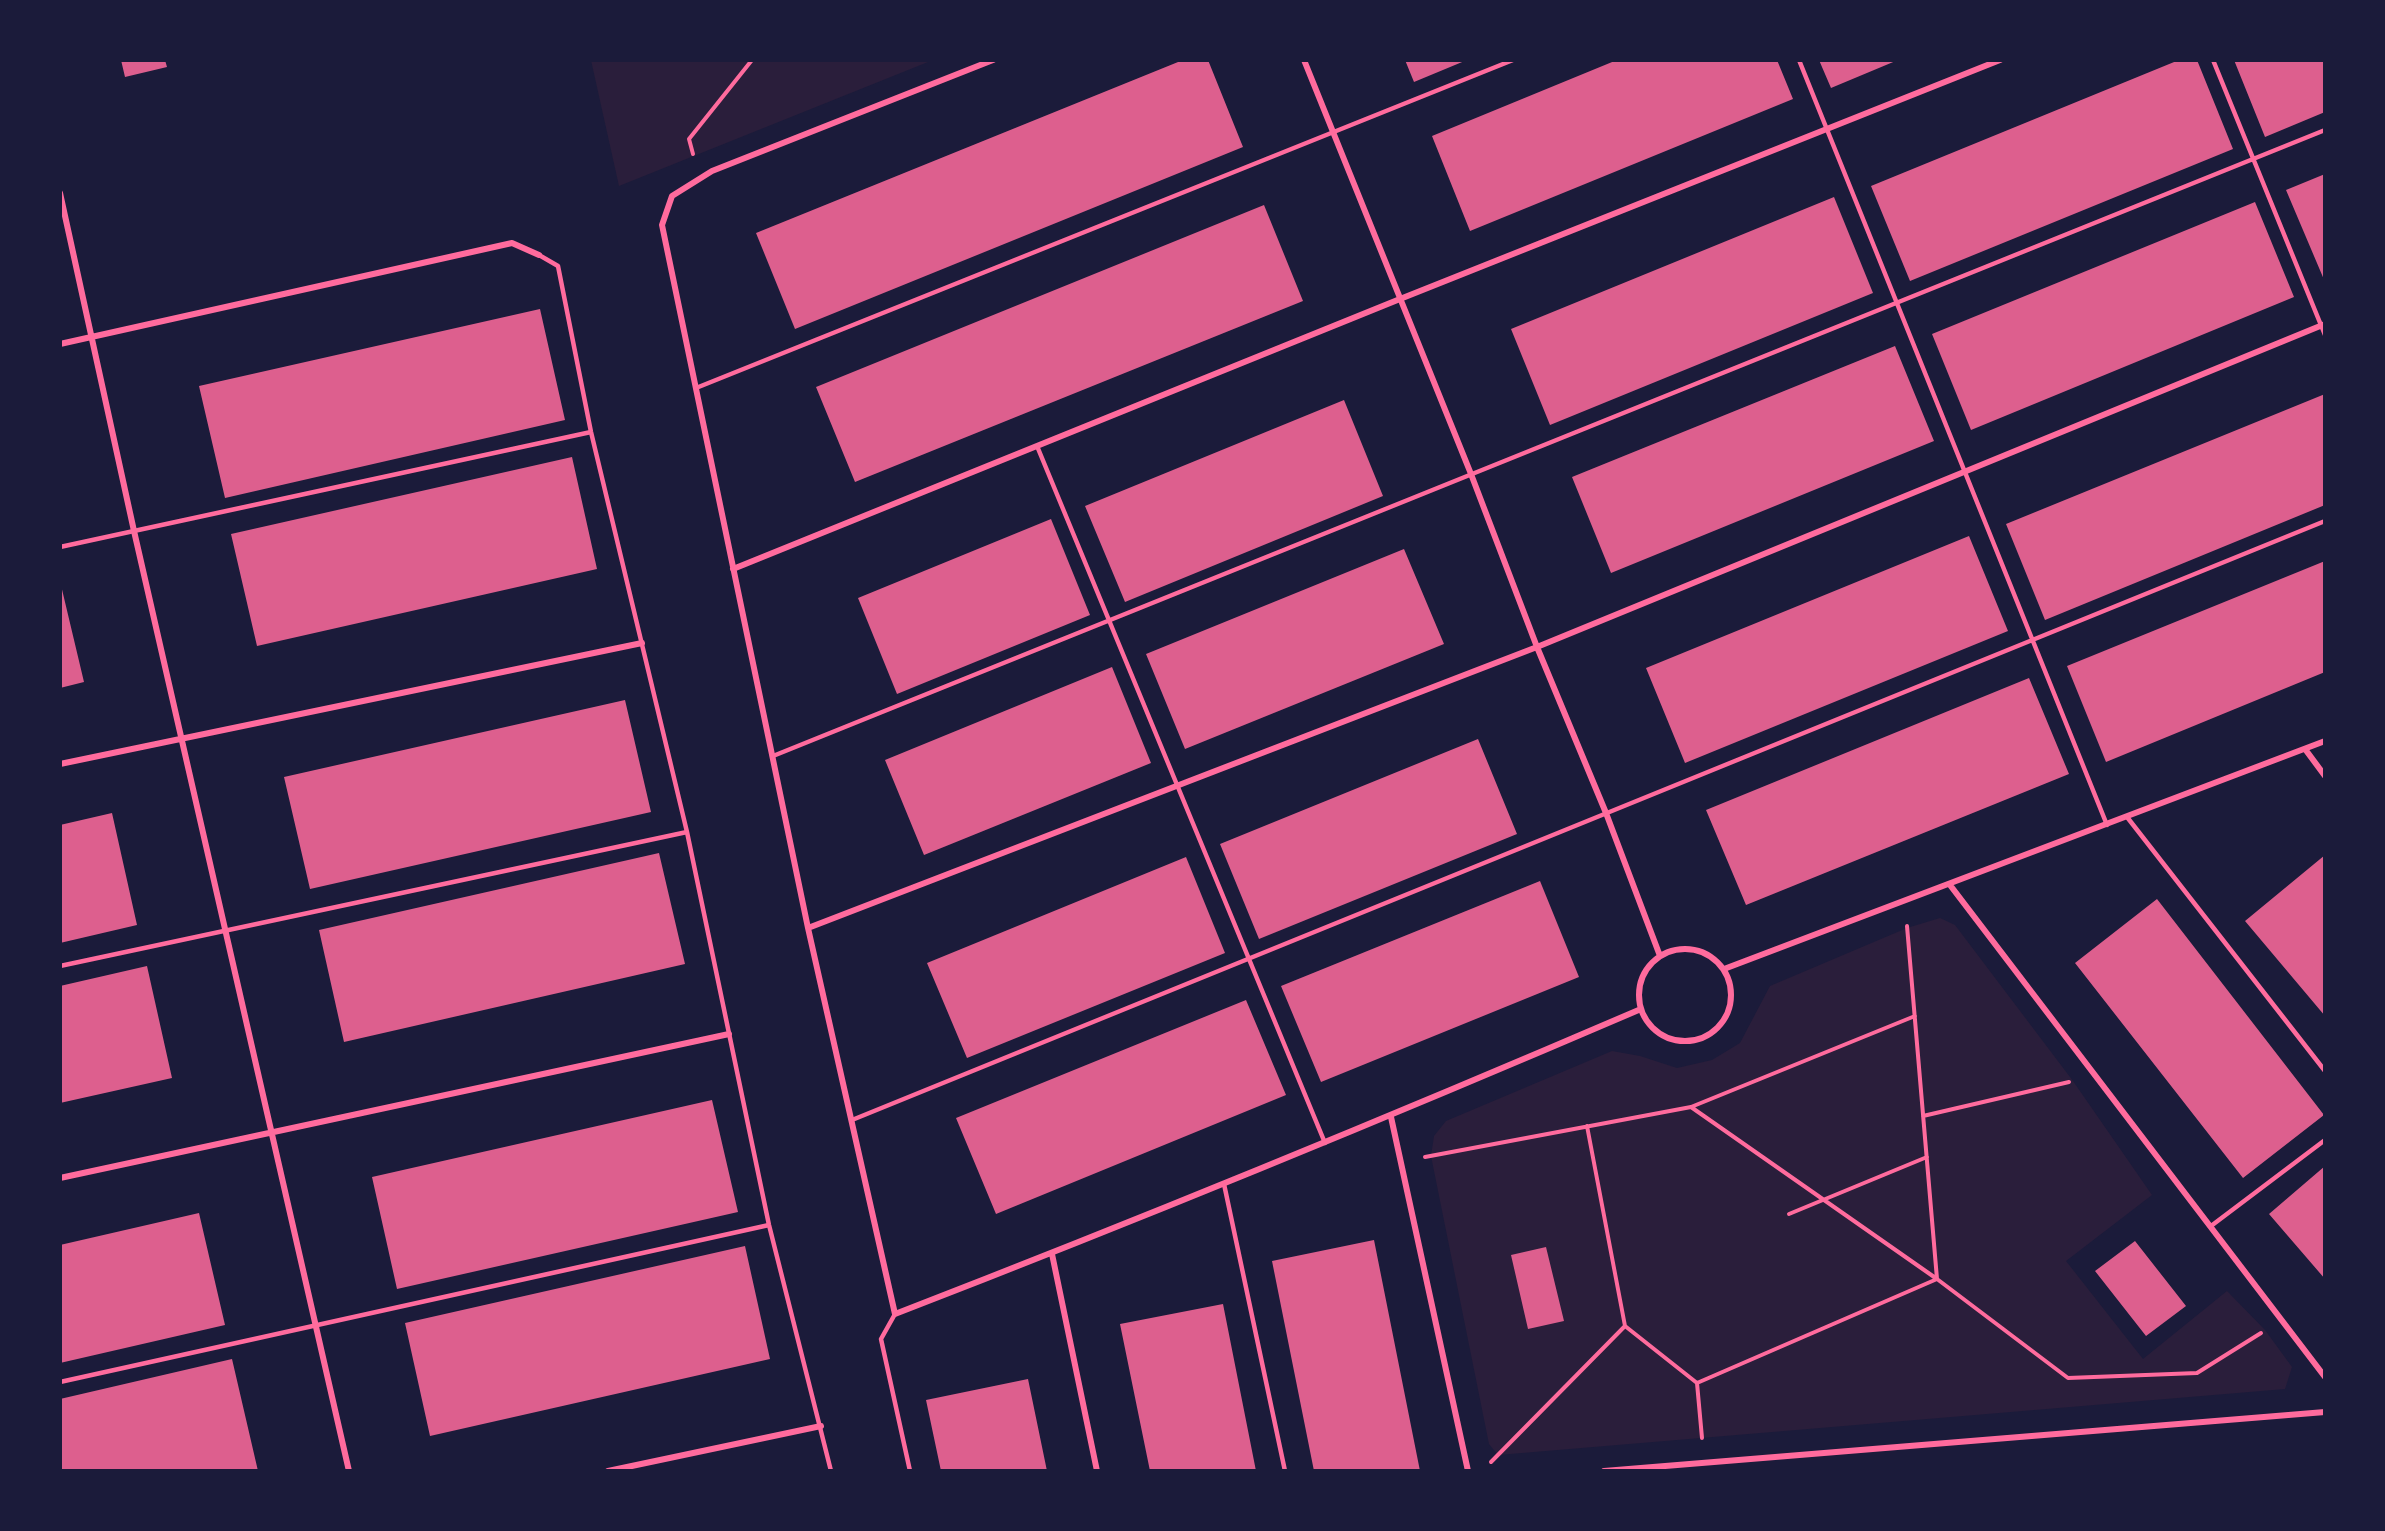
<!DOCTYPE html>
<html>
<head>
<meta charset="utf-8">
<style>
  body { margin:0 }
  #map { position:relative; width:2385px; height:1531px; overflow:hidden; background:#1b1b3a; font-family:"Public Sans",sans-serif }
  canvas { display:block }
  .frame { position:absolute; inset:0; border:62px solid #1b1b3a; pointer-events:none }
</style>
</head>
<body>
<div id="map">
<canvas width="2385" height="1531"></canvas>
<div class="frame"></div>
</div>
<script>
const ctx = document.querySelector('canvas').getContext('2d');
ctx.lineJoin = 'round';
function fillPath(path, color) { ctx.fillStyle = color; ctx.fill(path, 'evenodd'); }
function strokePath(path, color, width, dash) { ctx.strokeStyle = color; ctx.lineWidth = width; ctx.lineCap = dash ? 'butt' : 'round'; ctx.setLineDash(dash || []); ctx.stroke(path); }
fillPath(new Path2D(`
  M 591,60 L 933,60 L 619,186 Z
  M 1940,918 L 1955,925 L 2073,1081 L 2152,1195 L 2066,1261 L 2143,1359 L 2227,1291 L 2265,1330 L 2292,1367 L 2285,1389 L 1498,1455 L 1489,1444 L 1431,1156 L 1434,1136 L 1446,1121 L 1612,1051 L 1640,1056 L 1677,1068 L 1712,1060 L 1740,1043 L 1770,986 L 1907,928 Z`), '#2a1e3b');
fillPath(new Path2D(`
  M 121,60 L 165,60 L 167,67 L 125,77 Z
  M 1183,60 L 1208,60 L 1243,147 L 795,329 L 756,233 Z
  M 1405,60 L 1467,60 L 1414,82 Z
  M 1617,60 L 1777,60 L 1793,99 L 1470,231 L 1432,136 Z
  M 1819,60 L 1898,60 L 1831,88 Z
  M 2179,60 L 2197,60 L 2233,149 L 1910,281 L 1871,186 Z
  M 2234,60 L 2325,60 L 2325,112 L 2265,137 Z
  M 2325,174 L 2325,282 L 2286,190 Z
  M 1834,197 L 1873,293 L 1550,425 L 1511,329 Z
  M 2255,202 L 2294,297 L 1971,430 L 1932,334 Z
  M 1264,205 L 1303,301 L 855,482 L 816,387 Z
  M 540,309 L 565,420 L 225,498 L 199,386 Z
  M 1895,346 L 1934,441 L 1611,573 L 1572,477 Z
  M 2325,394 L 2325,505 L 2045,620 L 2006,524 Z
  M 1344,400 L 1383,496 L 1125,602 L 1085,506 Z
  M 572,457 L 597,569 L 257,646 L 231,534 Z
  M 1051,519 L 1090,615 L 897,694 L 858,598 Z
  M 1969,536 L 2008,631 L 1685,763 L 1646,668 Z
  M 1404,549 L 1444,644 L 1185,749 L 1146,654 Z
  M 2325,561 L 2325,672 L 2106,762 L 2067,666 Z
  M 60,581 L 84,682 L 60,688 Z
  M 1112,667 L 1151,763 L 924,855 L 885,760 Z
  M 2029,678 L 2069,774 L 1746,905 L 1706,810 Z
  M 625,700 L 651,812 L 310,889 L 284,777 Z
  M 1478,739 L 1517,834 L 1259,939 L 1220,844 Z
  M 112,813 L 137,925 L 60,943 L 60,825 Z
  M 659,853 L 685,964 L 344,1042 L 319,930 Z
  M 2325,855 L 2325,1016 L 2245,921 Z
  M 1186,857 L 1225,953 L 967,1058 L 927,963 Z
  M 1540,881 L 1579,977 L 1321,1082 L 1281,986 Z
  M 2157,899 L 2324,1115 L 2243,1178 L 2075,963 Z
  M 147,966 L 172,1078 L 60,1103 L 60,986 Z
  M 1246,1000 L 1286,1095 L 996,1214 L 956,1118 Z
  M 712,1100 L 738,1212 L 397,1289 L 372,1177 Z
  M 2325,1166 L 2325,1279 L 2269,1214 Z
  M 199,1213 L 225,1325 L 60,1363 L 60,1245 Z
  M 1374,1240 L 1420,1471 L 1314,1471 L 1272,1261 Z
  M 2135,1241 L 2186,1306 L 2146,1336 L 2095,1271 Z
  M 745,1246 L 770,1359 L 430,1436 L 405,1323 Z
  M 1546,1247 L 1564,1321 L 1528,1329 L 1511,1255 Z
  M 1223,1304 L 1256,1471 L 1150,1471 L 1120,1324 Z
  M 232,1359 L 258,1471 L 60,1471 L 60,1399 Z
  M 1028,1379 L 1047,1471 L 941,1471 L 926,1400 Z`), '#dd5f8e');
strokePath(new Path2D(`
  M 693,154 L 689,139 L 752,60
  M 1691,1107 L 1937,1279 L 2068,1378 L 2197,1373 L 2261,1333
  M 1923,1116 L 2069,1082
  M 1587,1126 L 1625,1326 L 1697,1383 L 1937,1279 L 1907,926
  M 1425,1157 L 1691,1107 L 1915,1016
  M 1789,1214 L 1927,1157
  M 1697,1383 L 1702,1438
  M 1491,1462 L 1625,1326`), '#ff6b9d', 4);
strokePath(new Path2D(`
  M 1799,60 L 2107,825
  M 2213,60 L 2325,335
  M 539,255 L 558,266 L 591,432 L 687,832 L 769,1225 L 831,1471
  M 696,388 L 1513,60
  M 1037,446 L 1325,1143
  M 60,547 L 591,432
  M 773,756 L 2325,130
  M 2127,817 L 2325,1071
  M 60,966 L 687,832
  M 852,1120 L 2325,521
  M 1224,1184 L 1285,1471
  M 2211,1226 L 2325,1140
  M 895,1314 L 881,1339 L 910,1471
  M 60,1382 L 769,1225`), '#ff6b9d', 4.5);
strokePath(new Path2D(`
  M 993,60 L 712,171 L 672,196 L 662,225 L 808,928 L 895,1314 C 1146,1217 1394,1115 1641,1009
  M 1304,60 L 1471,474 L 1537,647 L 1606,813 L 1660,956
  M 60,193 L 134,531 L 349,1471
  M 60,344 L 512,243 L 539,255
  M 733,569 L 1400,299 L 2000,60
  M 2305,749 L 2325,776
  M 60,764 L 642,643
  M 1950,885 L 2325,1377
  M 808,928 L 1537,647 L 2325,324
  M1639 995a46 46 0 1 1 92 0a46 46 0 1 1-92 0Z
  M 1724,969 L 2325,741
  M 1391,1117 L 1468,1471
  M 60,1178 L 729,1034
  M 1052,1254 L 1097,1471
  M 608,1471 L 821,1426
  M 1604,1471 L 2325,1412`), '#ff6b9d', 6);
</script>
</body>
</html>
